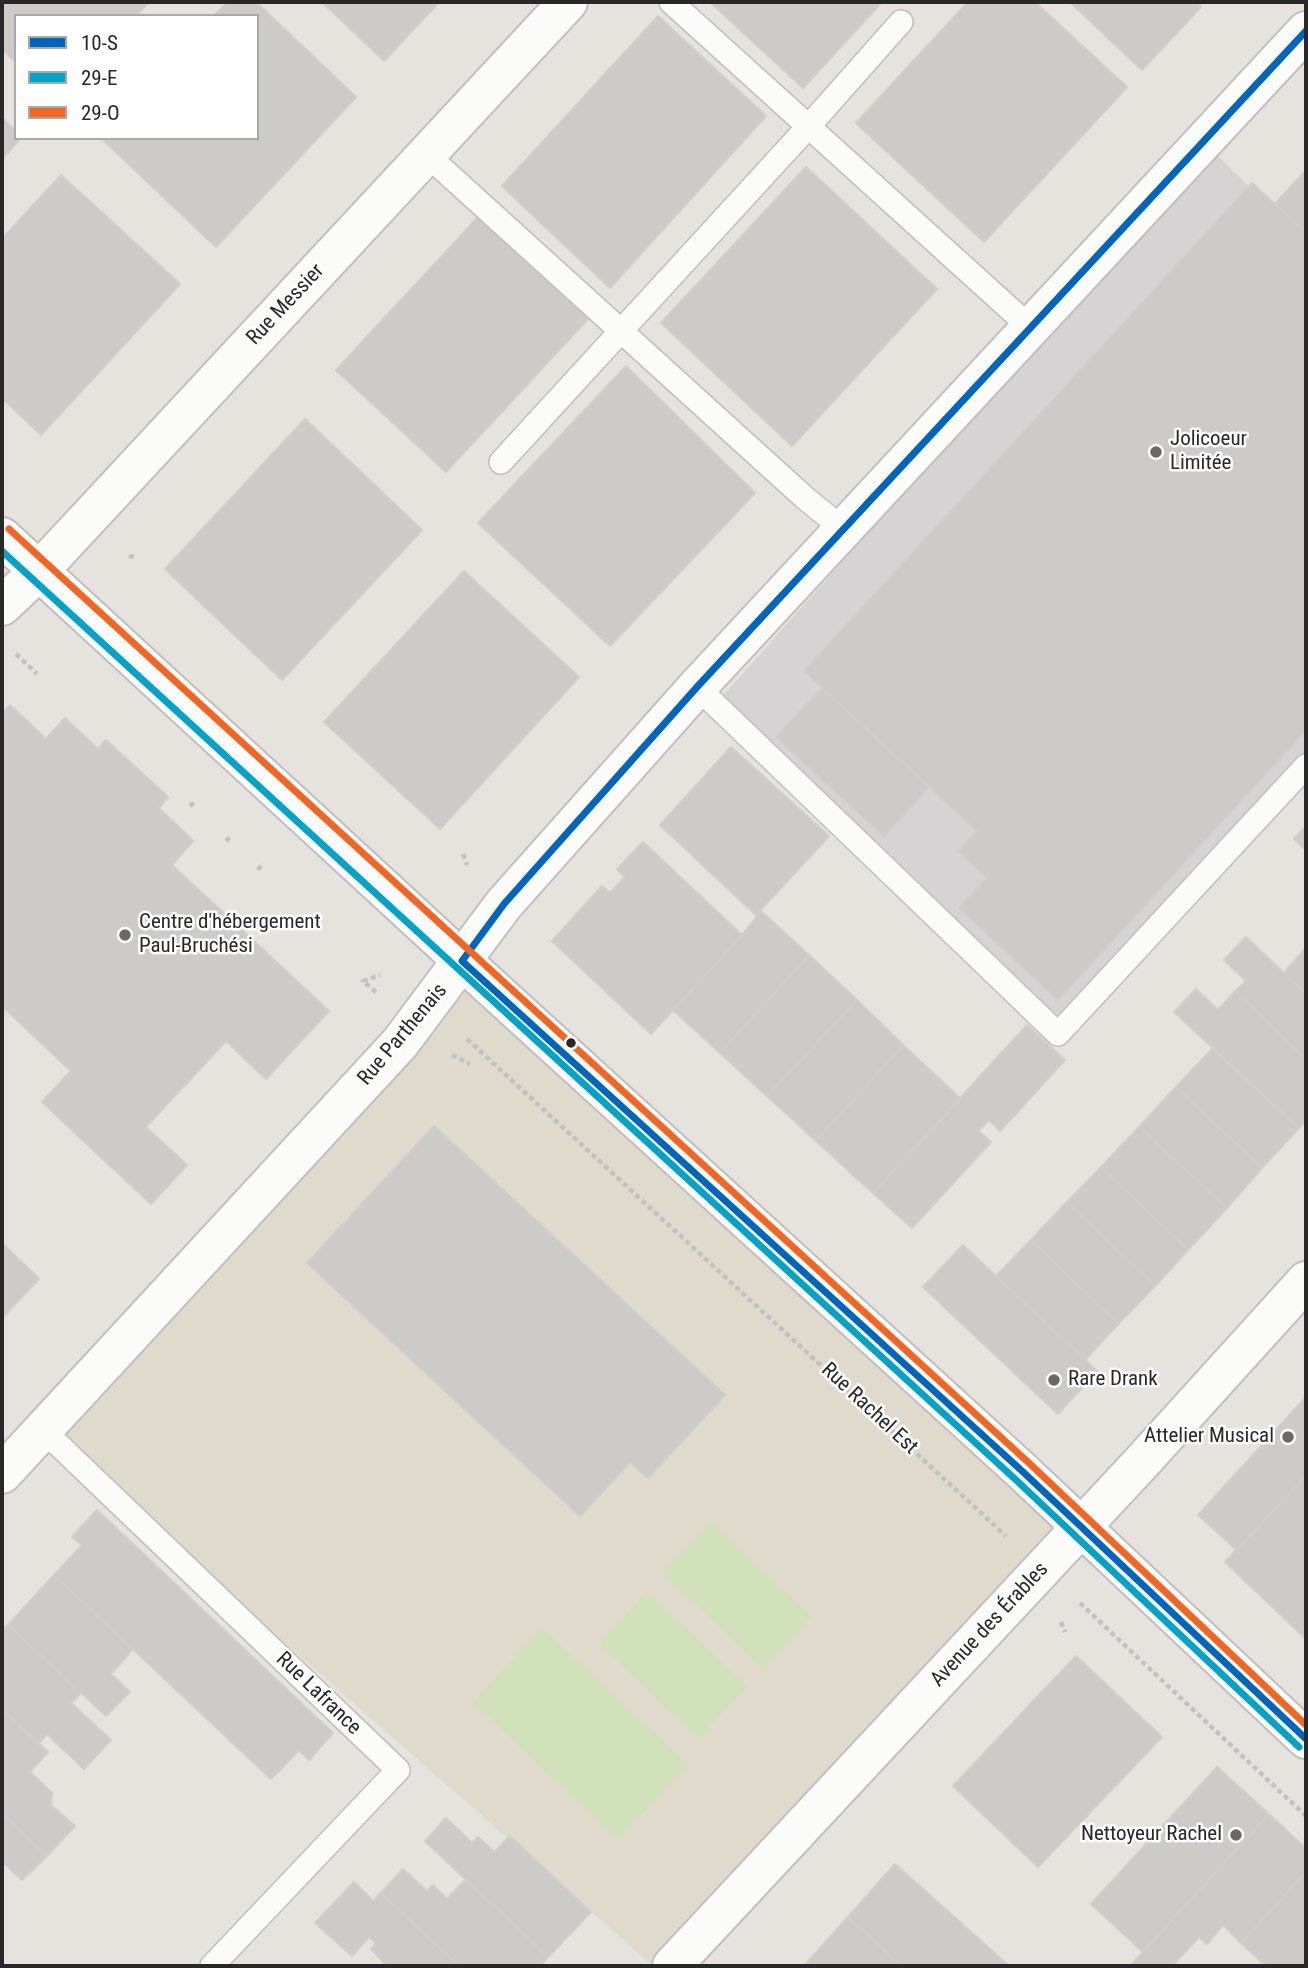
<!DOCTYPE html>
<html>
<head>
<meta charset="utf-8">
<style>
  body { margin:0 }
  #map { position:relative; width:1308px; height:1968px; overflow:hidden; background:#e6e2de; font-family:"Roboto Condensed",sans-serif }
  canvas { display:block }
  .frame { position:absolute; inset:0; border:4px solid #282828; pointer-events:none }
  .legend { position:absolute; left:14px; top:14px; width:245px; height:126px; box-sizing:border-box; background:#fff; border:2px solid #a9a9a9; margin:0; padding:9px 12px; list-style:none; font-size:21px; color:#282828 }
  .legend li { display:flex; align-items:center; gap:14px; height:35px }
  .legend b { width:35px; border:2px solid #a9a9a9 }
</style>
</head>
<body>
<div id="map">
<canvas width="1308" height="1968"></canvas>
<div class="frame"></div>
<ul class="legend">
<li><b style="height:9px;background:#0065bd"></b>10-S</li>
<li><b style="height:9px;background:#02a3c6"></b>29-E</li>
<li><b style="height:9px;background:#f26522"></b>29-O</li>
</ul>
</div>
<script>
const ctx = document.querySelector('canvas').getContext('2d');
ctx.lineJoin = 'round';
function fillPath(path, color) { ctx.fillStyle = color; ctx.fill(path, 'evenodd'); }
function strokePath(path, color, width, dash) { ctx.strokeStyle = color; ctx.lineWidth = width; ctx.lineCap = dash ? 'butt' : 'round'; ctx.setLineDash(dash || []); ctx.stroke(path); }
function label(font, color, halo, rows, align = 'center') {
  ctx.font = font + ' "Roboto Condensed",sans-serif'; ctx.lineWidth = 5; ctx.setLineDash([]); ctx.textBaseline = 'middle'; ctx.strokeStyle = halo; ctx.fillStyle = color; for (const [text, x, y, turn = 0] of rows) {
    ctx.save(); ctx.translate(x, y); ctx.rotate((+turn || 0) * Math.PI / 180); ctx.textAlign = isNaN(turn) ? turn : align; if (halo) ctx.strokeText(text, 0, 0); ctx.fillText(text, 0, 0); ctx.restore();
  }
}
fillPath(new Path2D(`
  M 1210,149 L 1306,240 L 1306,753 L 1056,1026 L 710,710 Z`), '#d6d3d5');
fillPath(new Path2D(`
  M 462,961 L 1080,1527 L 671,1966 L 653,1966 L 56,1442 Z`), '#e0dacd');
fillPath(new Path2D(`
  M 711,1522 L 811,1617 L 763,1668 L 663,1573 Z
  M 647,1592 L 747,1686 L 699,1738 L 599,1644 Z
  M 542,1628 L 688,1765 L 618,1839 L 473,1702 Z`), '#d1e1b9');
const building = new Path2D(`
  M 2,2 L 149,2 L 136,16 L 16,16 L 16,63 L 2,49 Z
  M 228,2 L 256,2 L 356,97 L 216,247 L 101,138 L 257,138 L 257,16 L 214,16 Z
  M 322,2 L 439,2 L 384,61 Z
  M 710,2 L 882,2 L 803,88 Z
  M 968,2 L 1035,2 L 1127,87 L 984,242 L 856,123 Z
  M 1070,2 L 1196,2 L 1201,7 L 1142,70 Z
  M 658,16 L 766,116 L 610,288 L 502,186 Z
  M 2,118 L 16,131 L 16,138 L 21,138 L 2,159 Z
  M 806,167 L 937,289 L 792,446 L 661,323 Z
  M 1306,170 L 1306,232 L 1275,204 Z
  M 61,175 L 180,284 L 41,435 L 2,398 L 2,239 Z
  M 1252,183 L 1306,232 L 1306,730 L 1058,1000 L 959,908 L 987,878 L 958,851 L 977,831 L 804,671 Z
  M 478,217 L 588,319 L 446,472 L 336,370 Z
  M 626,366 L 755,493 L 610,646 L 478,523 Z
  M 305,419 L 422,530 L 282,680 L 165,569 Z
  M 464,571 L 579,677 L 440,829 L 324,722 Z
  M 822,688 L 929,787 L 884,836 L 776,737 Z
  M 10,705 L 46,739 L 65,718 L 98,749 L 106,740 L 168,797 L 159,808 L 193,841 L 172,865 L 329,1011 L 266,1079 L 226,1041 L 146,1127 L 187,1165 L 151,1204 L 42,1102 L 71,1071 L 2,1006 L 2,714 Z
  M 731,747 L 829,836 L 756,915 L 660,825 Z
  M 1306,826 L 1306,850 L 1294,839 Z
  M 643,842 L 742,935 L 651,1034 L 552,941 L 602,886 L 610,893 L 625,877 L 617,869 Z
  M 761,911 L 809,955 L 720,1053 L 673,1010 L 742,935 Z
  M 1246,937 L 1306,994 L 1306,1059 L 1235,991 L 1246,981 L 1224,960 Z
  M 1306,948 L 1306,994 L 1284,973 Z
  M 809,955 L 857,1000 L 767,1096 L 720,1053 Z
  M 1196,989 L 1218,1010 L 1235,991 L 1306,1059 L 1306,1120 L 1299,1128 L 1174,1012 Z
  M 857,1000 L 903,1045 L 816,1141 L 767,1096 Z
  M 1027,1025 L 1065,1060 L 1000,1131 L 989,1120 L 978,1131 L 991,1142 L 912,1228 L 873,1193 Z
  M 903,1045 L 961,1099 L 873,1193 L 816,1141 Z
  M 1212,1049 L 1299,1128 L 1262,1168 L 1176,1087 Z
  M 1176,1087 L 1262,1168 L 1227,1208 L 1139,1127 Z
  M 434,1126 L 725,1395 L 648,1478 L 630,1462 L 580,1516 L 307,1263 Z
  M 1139,1127 L 1227,1208 L 1188,1250 L 1101,1167 Z
  M 1101,1167 L 1188,1250 L 1155,1286 L 1067,1202 Z
  M 1067,1202 L 1155,1286 L 1118,1324 L 1031,1240 Z
  M 1031,1240 L 1118,1324 L 1085,1360 L 996,1276 Z
  M 2,1243 L 39,1279 L 2,1318 Z
  M 963,1245 L 1097,1371 L 1058,1414 L 923,1287 Z
  M 1306,1397 L 1306,1476 L 1237,1550 L 1198,1515 Z
  M 1306,1476 L 1306,1639 L 1225,1562 Z
  M 97,1510 L 333,1733 L 309,1760 L 299,1750 L 271,1779 L 54,1575 L 82,1545 L 72,1537 Z
  M 54,1575 L 133,1649 L 111,1674 L 130,1692 L 106,1716 L 8,1625 Z
  M 8,1625 L 81,1693 L 71,1703 L 111,1740 L 84,1769 L 47,1734 L 38,1744 L 2,1710 L 2,1631 Z
  M 1076,1656 L 1162,1737 L 1038,1867 L 953,1786 Z
  M 2,1710 L 48,1752 L 30,1772 L 52,1793 L 51,1805 L 75,1826 L 47,1856 L 2,1814 Z
  M 1217,1767 L 1269,1814 L 1143,1952 L 1091,1904 Z
  M 2,1814 L 47,1856 L 22,1880 L 2,1861 Z
  M 1269,1814 L 1306,1849 L 1306,1872 L 1241,1943 L 1223,1925 L 1207,1944 L 1199,1937 L 1172,1966 L 1130,1966 Z
  M 446,1818 L 472,1843 L 478,1837 L 494,1852 L 510,1836 L 591,1912 L 548,1957 L 425,1841 Z
  M 895,1864 L 1009,1966 L 902,1966 L 848,1917 Z
  M 403,1869 L 427,1891 L 433,1885 L 447,1899 L 466,1879 L 548,1957 L 540,1966 L 459,1966 L 381,1893 Z
  M 1306,1872 L 1306,1966 L 1266,1966 L 1241,1943 Z
  M 354,1882 L 373,1901 L 381,1893 L 459,1966 L 387,1966 L 371,1949 L 376,1943 L 369,1937 L 352,1956 L 315,1923 Z
  M 848,1917 L 902,1966 L 805,1965 Z`);
fillPath(building, '#cdcbc8');
strokePath(building, '#d1ceca', 2);
const lane = new Path2D(`
  M 671,2 L 1031,328
  M 426,154 L 805,498 L 843,529
  M 501,462 L 808,127 L 901,22
  M 697,687 L 1058,1034 L 1306,766
  M 43,1430 L 398,1770 L 212,1966`);
const street = new Path2D(`
  M 2,606 L 39,571 L 568,2
  M 2,1474 L 400,1043 L 504,904 L 697,687 L 1306,31
  M 672,1966 L 1141,1463 L 1306,1281`);
const secondary = new Path2D(`
  M 2,537 L 492,988 L 1022,1471 L 1306,1739`);
strokePath(lane, '#c0bebf', 26);
strokePath(street, '#c0bebf', 42);
strokePath(secondary, '#c0bebf', 42);
strokePath(new Path2D(`
  M 129,556 L 135,557
  M 16,654 L 37,674
  M 190,806 L 196,801
  M 226,841 L 232,835
  M 463,854 L 467,865
  M 258,870 L 263,863
  M 376,992 L 363,981 L 380,975
  M 467,1039 L 1006,1536
  M 452,1055 L 470,1064
  M 1080,1603 L 1306,1816
  M 1061,1622 L 1065,1632`), '#c3c2c2', 4.5, [5, 3.5]);
strokePath(lane, '#fbfbfa', 23);
strokePath(street, '#fbfbfa', 38);
strokePath(secondary, '#fbfbfa', 38);
strokePath(new Path2D(`
  M 1306,31 L 697,687 L 504,904 L 462,961 L 1022,1471 L 1306,1739`), '#0065bd', 7);
strokePath(new Path2D(`
  M 2,551 L 1015,1479 L 1299,1747`), '#02a3c6', 7);
strokePath(new Path2D(`
  M 9,529 L 1029,1463 L 1306,1725`), '#f26522', 7);
for (const [x, y, r, color] of [
  [1156,452,7,"#6a6968"],
  [125,935,7,"#6a6968"],
  [571,1043,6,"#282828"],
  [1054,1380,7,"#6a6968"],
  [1288,1437,7,"#6a6968"],
  [1236,1835,7,"#6a6968"]
]) { const dot = new Path2D(); dot.arc(x, y, r, 0, 2 * Math.PI); ctx.fillStyle = color; ctx.fill(dot); strokePath(dot, '#fff', 2.5); }
label('21px', '#282828', '#fff', [
  ["Rue Messier",286,305,-47],
  ["Rue Parthenais",403,1035,-50],
  ["Rue Rachel Est",869,1409,43],
  ["Avenue des Érables",990,1625,-47],
  ["Rue Lafrance",318,1694,44]
]);
label('21px', '#282828', '#fff', [
  ["Jolicoeur",1170,440],
  ["Limitée",1170,464],
  ["Centre d'hébergement",139,923],
  ["Paul-Bruchési",139,947],
  ["Rare Drank",1068,1380],
  ["Attelier Musical",1274,1437,"right"],
  ["Nettoyeur Rachel",1222,1835,"right"]
], 'left');
</script>
</body>
</html>
